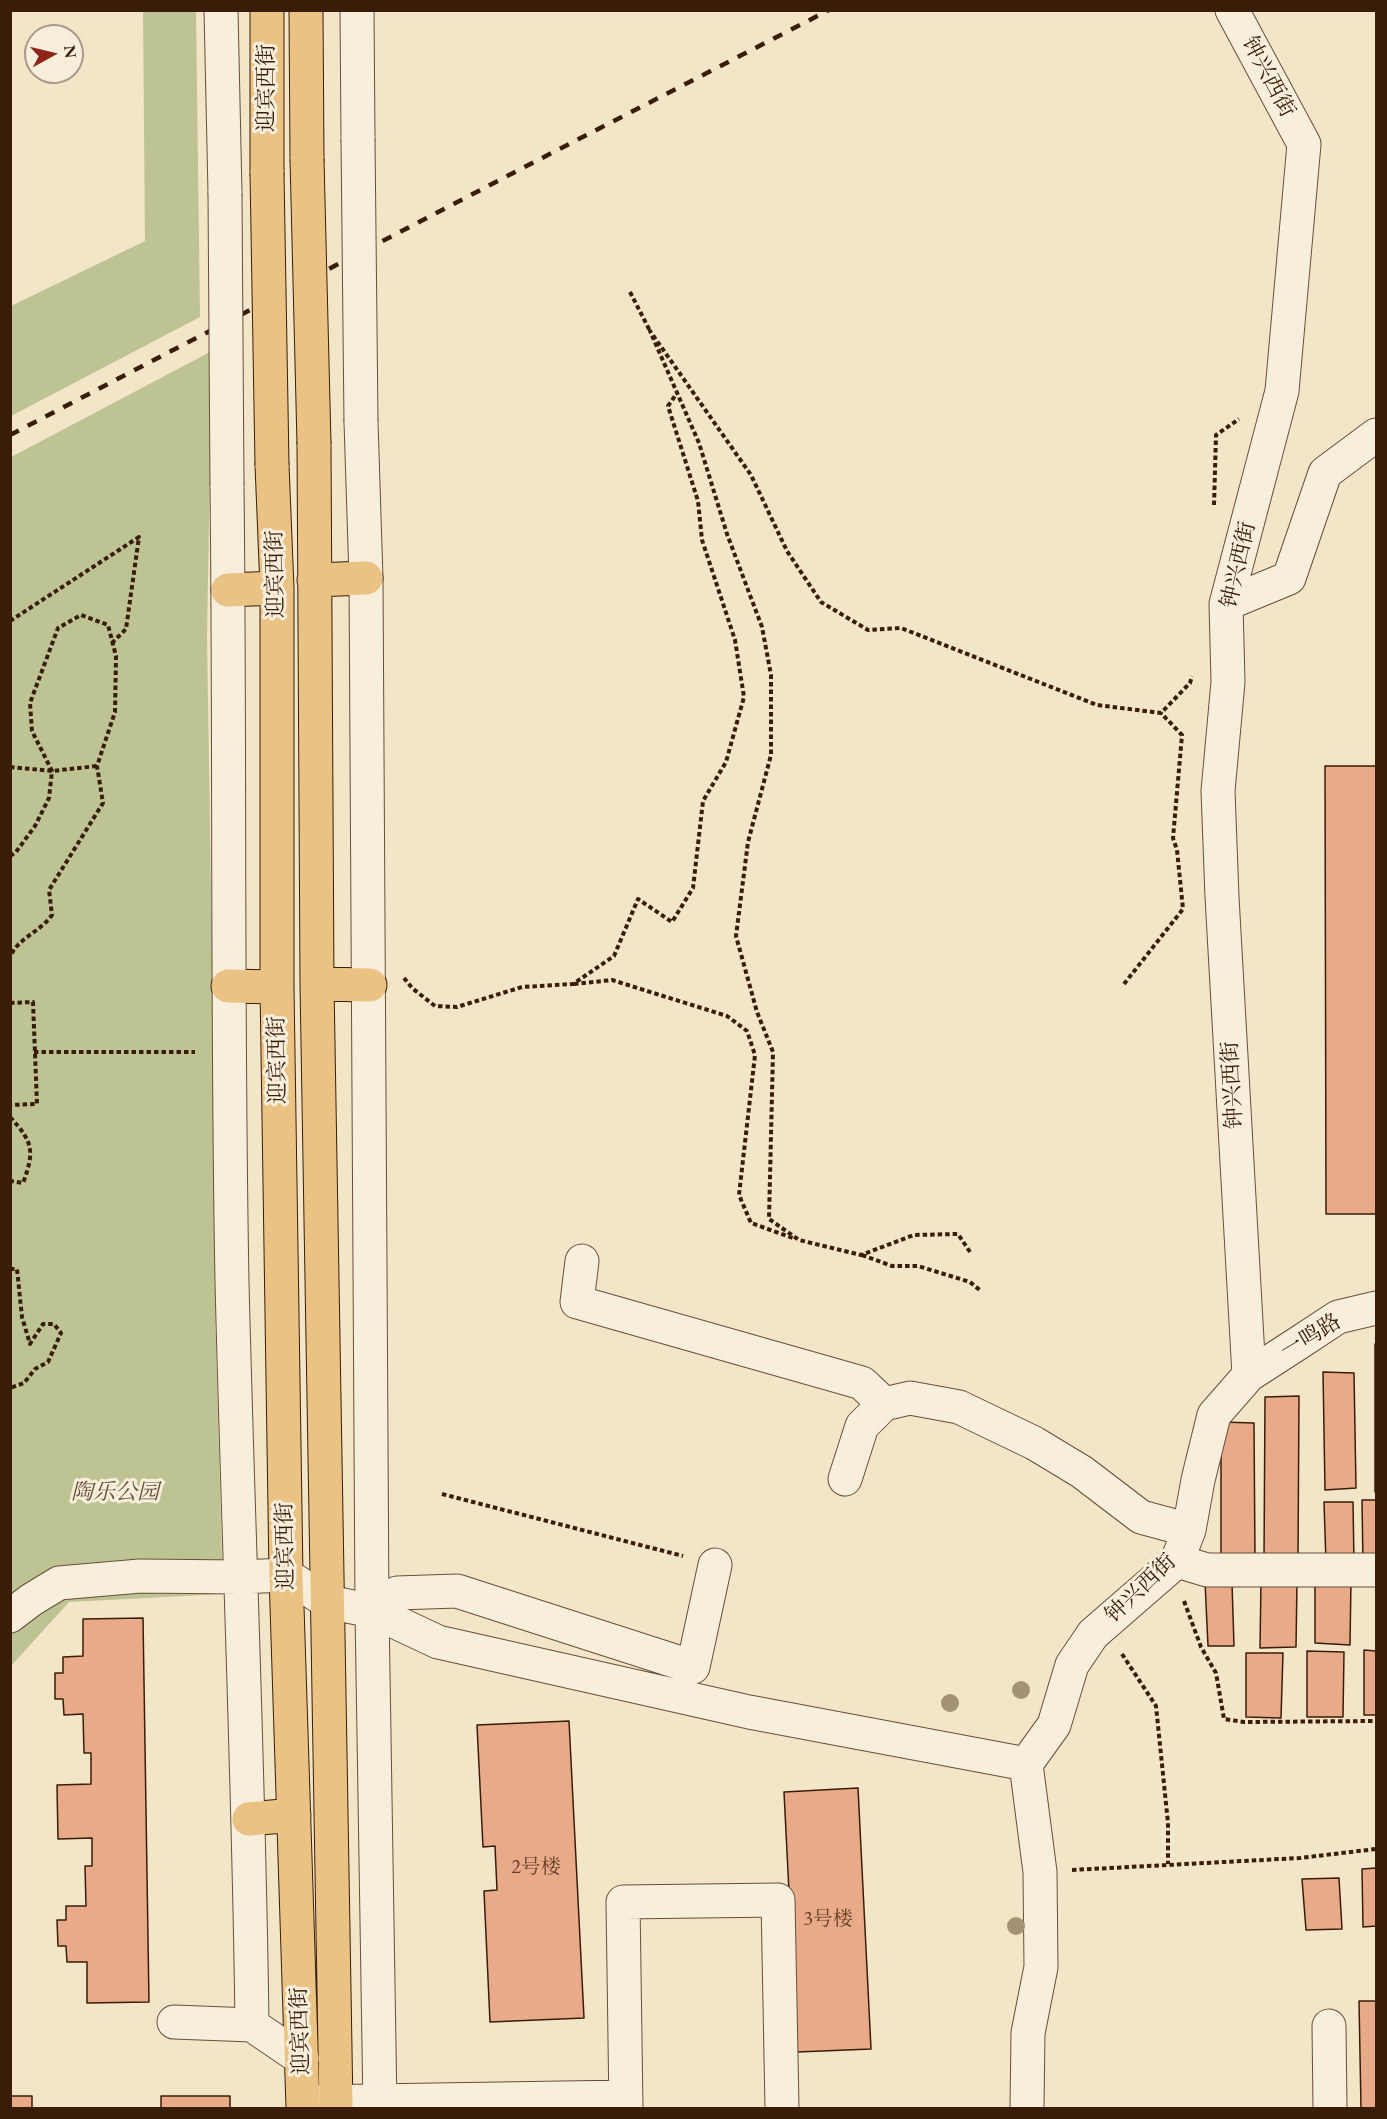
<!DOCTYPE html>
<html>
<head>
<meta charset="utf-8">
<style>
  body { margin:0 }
  #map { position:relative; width:1387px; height:2119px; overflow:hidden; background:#f3e5c8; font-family:"EB Garamond",serif }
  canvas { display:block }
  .frame { position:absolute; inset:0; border:12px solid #391d09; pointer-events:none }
  .north { position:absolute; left:24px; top:24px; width:60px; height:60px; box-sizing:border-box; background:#f7eedb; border:2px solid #ab9a87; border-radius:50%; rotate:82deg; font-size:16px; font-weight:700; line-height:24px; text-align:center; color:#391d09 }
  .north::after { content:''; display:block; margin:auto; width:21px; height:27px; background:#8f2418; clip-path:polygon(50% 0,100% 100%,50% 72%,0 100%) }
</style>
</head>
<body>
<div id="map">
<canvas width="1387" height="2119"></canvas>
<div class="frame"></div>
<div class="north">N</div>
</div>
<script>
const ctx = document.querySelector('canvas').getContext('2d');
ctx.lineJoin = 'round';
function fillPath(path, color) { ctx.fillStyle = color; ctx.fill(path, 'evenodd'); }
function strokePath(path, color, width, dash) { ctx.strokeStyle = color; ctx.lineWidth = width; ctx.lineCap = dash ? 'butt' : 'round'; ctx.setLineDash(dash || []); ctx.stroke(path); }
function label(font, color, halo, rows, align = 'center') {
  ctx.font = font + ' "EB Garamond","Noto Serif SC",serif'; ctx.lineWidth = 6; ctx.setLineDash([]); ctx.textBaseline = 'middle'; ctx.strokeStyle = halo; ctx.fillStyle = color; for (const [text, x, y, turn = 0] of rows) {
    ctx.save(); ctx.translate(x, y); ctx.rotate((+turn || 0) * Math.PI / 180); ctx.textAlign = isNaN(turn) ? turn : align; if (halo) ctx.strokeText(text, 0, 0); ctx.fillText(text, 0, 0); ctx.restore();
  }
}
fillPath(new Path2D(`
  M 143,11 L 196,11 L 200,317 L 11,416 L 11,306 L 145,241 Z
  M 212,351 L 207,637 L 214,1079 L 215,1310 L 223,1594 L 69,1602 L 11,1666 L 11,457 Z`), '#bec394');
const building = new Path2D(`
  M 1325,766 L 1376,766 L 1376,1214 L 1326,1214 Z
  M 1375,1344 L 1376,1344 L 1376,1492 L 1375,1492 Z
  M 1323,1372 L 1354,1373 L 1356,1488 L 1325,1490 Z
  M 1299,1396 L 1298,1560 L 1264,1560 L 1265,1397 Z
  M 1221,1422 L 1254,1423 L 1255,1559 L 1221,1559 Z
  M 1362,1500 L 1376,1500 L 1376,1564 L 1363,1564 Z
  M 1324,1502 L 1353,1502 L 1354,1563 L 1326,1563 Z
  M 1315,1579 L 1351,1580 L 1350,1645 L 1315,1643 Z
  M 1205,1582 L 1232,1583 L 1234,1646 L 1208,1646 Z
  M 1261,1582 L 1297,1582 L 1296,1647 L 1260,1648 Z
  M 143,1618 L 149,2002 L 87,2003 L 87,1962 L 67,1962 L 66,1946 L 58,1946 L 57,1920 L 66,1920 L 66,1906 L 86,1906 L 85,1866 L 92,1866 L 92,1838 L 58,1839 L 57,1785 L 91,1784 L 91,1753 L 84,1753 L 83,1714 L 64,1715 L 63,1699 L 55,1699 L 55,1673 L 63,1673 L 63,1657 L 83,1656 L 83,1619 Z
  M 1364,1650 L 1376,1651 L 1376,1715 L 1364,1715 Z
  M 1307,1651 L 1344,1652 L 1343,1717 L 1307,1717 Z
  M 1246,1653 L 1283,1653 L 1281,1718 L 1246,1717 Z
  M 569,1721 L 584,2018 L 490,2022 L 484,1891 L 497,1890 L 495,1846 L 483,1847 L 477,1725 Z
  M 858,1788 L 871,2049 L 797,2052 L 784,1792 Z
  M 1376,1868 L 1376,1926 L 1363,1927 L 1362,1869 Z
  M 1339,1878 L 1342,1929 L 1306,1930 L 1302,1879 Z
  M 1359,2001 L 1376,2001 L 1376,2108 L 1361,2108 Z
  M 10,2096 L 32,2096 L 32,2108 L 10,2108 Z
  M 161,2096 L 230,2096 L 230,2108 L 161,2108 Z`);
fillPath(building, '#e8aa88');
strokePath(building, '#391d09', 1.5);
const minor = new Path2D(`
  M 221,10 L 225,193
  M 357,10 L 358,139
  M 1232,10 L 1304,144 L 1282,391 L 1226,604 L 1228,682 L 1218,791 L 1222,897 L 1249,1375
  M 361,422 L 366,578 L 372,1611 L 380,2108
  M 227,485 C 230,750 227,1016 232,1282 C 238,1530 249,1777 252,2025 L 302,2059
  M 1226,604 L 1289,578 L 1325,473 L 1376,435
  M 582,1261 L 577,1302 L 862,1383 L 884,1404
  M 845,1479 L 862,1426 L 884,1404 L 910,1398 L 959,1407 L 1034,1443 L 1082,1472 L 1141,1517 L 1189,1530
  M 1177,1561 L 1207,1570 L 1376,1570
  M 372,1611 L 397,1593 L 457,1591 L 693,1667 L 715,1565
  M 10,1616 L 31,1600 L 59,1583 L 140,1576 L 240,1577 L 286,1575 L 328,1602 L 372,1611 L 438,1642 L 749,1712 L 1026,1764
  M 174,2022 L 252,2025
  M 1329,2026 L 1330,2108
  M 308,2102 L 626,2097
  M 626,2108 L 623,1902 L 778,1900 L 782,2108
  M 1027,2108 L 1028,2033 L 1041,1967 L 1040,1872 L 1026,1764 L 1054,1725 L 1072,1665 L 1093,1634 L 1177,1561 L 1189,1530 L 1198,1480 L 1214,1415 L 1249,1375 L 1297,1344 L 1338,1317 L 1376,1308`);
const major = new Path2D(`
  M 306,10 L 307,159
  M 267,173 L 267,10
  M 314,444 L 317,984 L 336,2108
  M 272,465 L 277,588 L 277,987 L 286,1575 L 303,2108
  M 314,580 L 366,578
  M 228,590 L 277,588
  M 317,984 L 370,985
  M 228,986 L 277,987
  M 249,1819 L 294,1815`);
strokePath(minor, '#684f39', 35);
strokePath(major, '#391d09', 35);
strokePath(new Path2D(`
  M 630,292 L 650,331
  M 1214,505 L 1216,435 L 1239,419
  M 10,621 L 139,537 L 126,629 L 112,643
  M 10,767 L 52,771 L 97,766
  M 10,856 L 16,852 L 35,826 L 49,798 L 52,771 L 32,731 L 30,703 L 58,628 L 81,615 L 108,625 L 116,656 L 115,712 L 97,766 L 103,803 L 49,890 L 52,915 C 40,932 18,938 10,957
  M 404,978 L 412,988 L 435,1006 L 457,1007 L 522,987 L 573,984 L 614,956 L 638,899 L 672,922 L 693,888 L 703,801 L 726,762 L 744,697 L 735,640 L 702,540 L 698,501 L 668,406 L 677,393
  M 574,984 L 612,980 L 727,1016 L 747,1031 L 755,1055 L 739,1195 L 751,1223 L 793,1238
  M 1124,984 L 1183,909 L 1177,850 L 1173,838 L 1182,735 L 1161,713
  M 10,1003 L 33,1002 L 37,1104 L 10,1105
  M 34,1052 L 195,1052
  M 10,1117 C 33,1142 35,1151 23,1183 L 10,1181
  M 970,1252 L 958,1234 L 914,1235 L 861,1255 L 799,1240 L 769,1219 L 773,1052 L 757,1012 L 736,936 L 748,842 L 771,755 L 771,675 L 762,627 L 727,534 L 699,443 L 650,331 L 751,475 L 787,551 L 821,602 L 868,630 L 901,628 L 1097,705 L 1161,713 L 1190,683 L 1192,676
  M 862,1255 L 892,1266 L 918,1266 L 970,1282 L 981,1291
  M 10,1269 L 17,1269 L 22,1317 L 30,1344 L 43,1324 L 54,1324 L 61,1333 L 48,1362 L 35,1369 L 24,1383 L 10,1388
  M 442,1494 L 683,1556
  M 1184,1601 L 1201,1647 L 1216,1673 L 1224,1719 L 1244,1722 L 1376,1721
  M 1122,1654 L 1156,1706 L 1168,1823 L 1168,1864
  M 1072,1870 L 1300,1858 L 1376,1849`), '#391d09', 4, [4.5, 3]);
strokePath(minor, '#f7eedb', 33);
strokePath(major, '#eac284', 33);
strokePath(new Path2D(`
  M 10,435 L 540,159 L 829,10`), '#391d09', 4.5, [10, 10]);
const minorBridge = new Path2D(`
  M 358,139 L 361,422
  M 225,193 L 227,485`);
const majorBridge = new Path2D(`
  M 307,159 L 314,444
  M 267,173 L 272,465`);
strokePath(minorBridge, '#684f39', 35, []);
strokePath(majorBridge, '#391d09', 35, []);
strokePath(minorBridge, '#f7eedb', 33);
strokePath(majorBridge, '#eac284', 33);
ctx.fillStyle = '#a39276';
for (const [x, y] of [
  [1021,1690],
  [950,1703],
  [1016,1926]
]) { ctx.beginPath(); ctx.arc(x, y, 9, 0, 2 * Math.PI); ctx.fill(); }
label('20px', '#654029', null, [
  ["2号楼",536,1868],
  ["3号楼",828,1920]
]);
label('22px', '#391d09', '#f7eedb', [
  ["钟兴西街",1268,77,62],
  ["迎宾西街",267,88,-90],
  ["钟兴西街",1239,565,-77],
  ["迎宾西街",276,574,-91],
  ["迎宾西街",278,1060,-91],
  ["钟兴西街",1233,1085,-93],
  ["一鸣路",1311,1337,-31],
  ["迎宾西街",286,1546,-91],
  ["钟兴西街",1141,1589,-44],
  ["迎宾西街",301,2031,-92]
]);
label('italic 22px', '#614f33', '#f7eedb', [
  ["陶乐公园",115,1493]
]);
</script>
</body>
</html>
